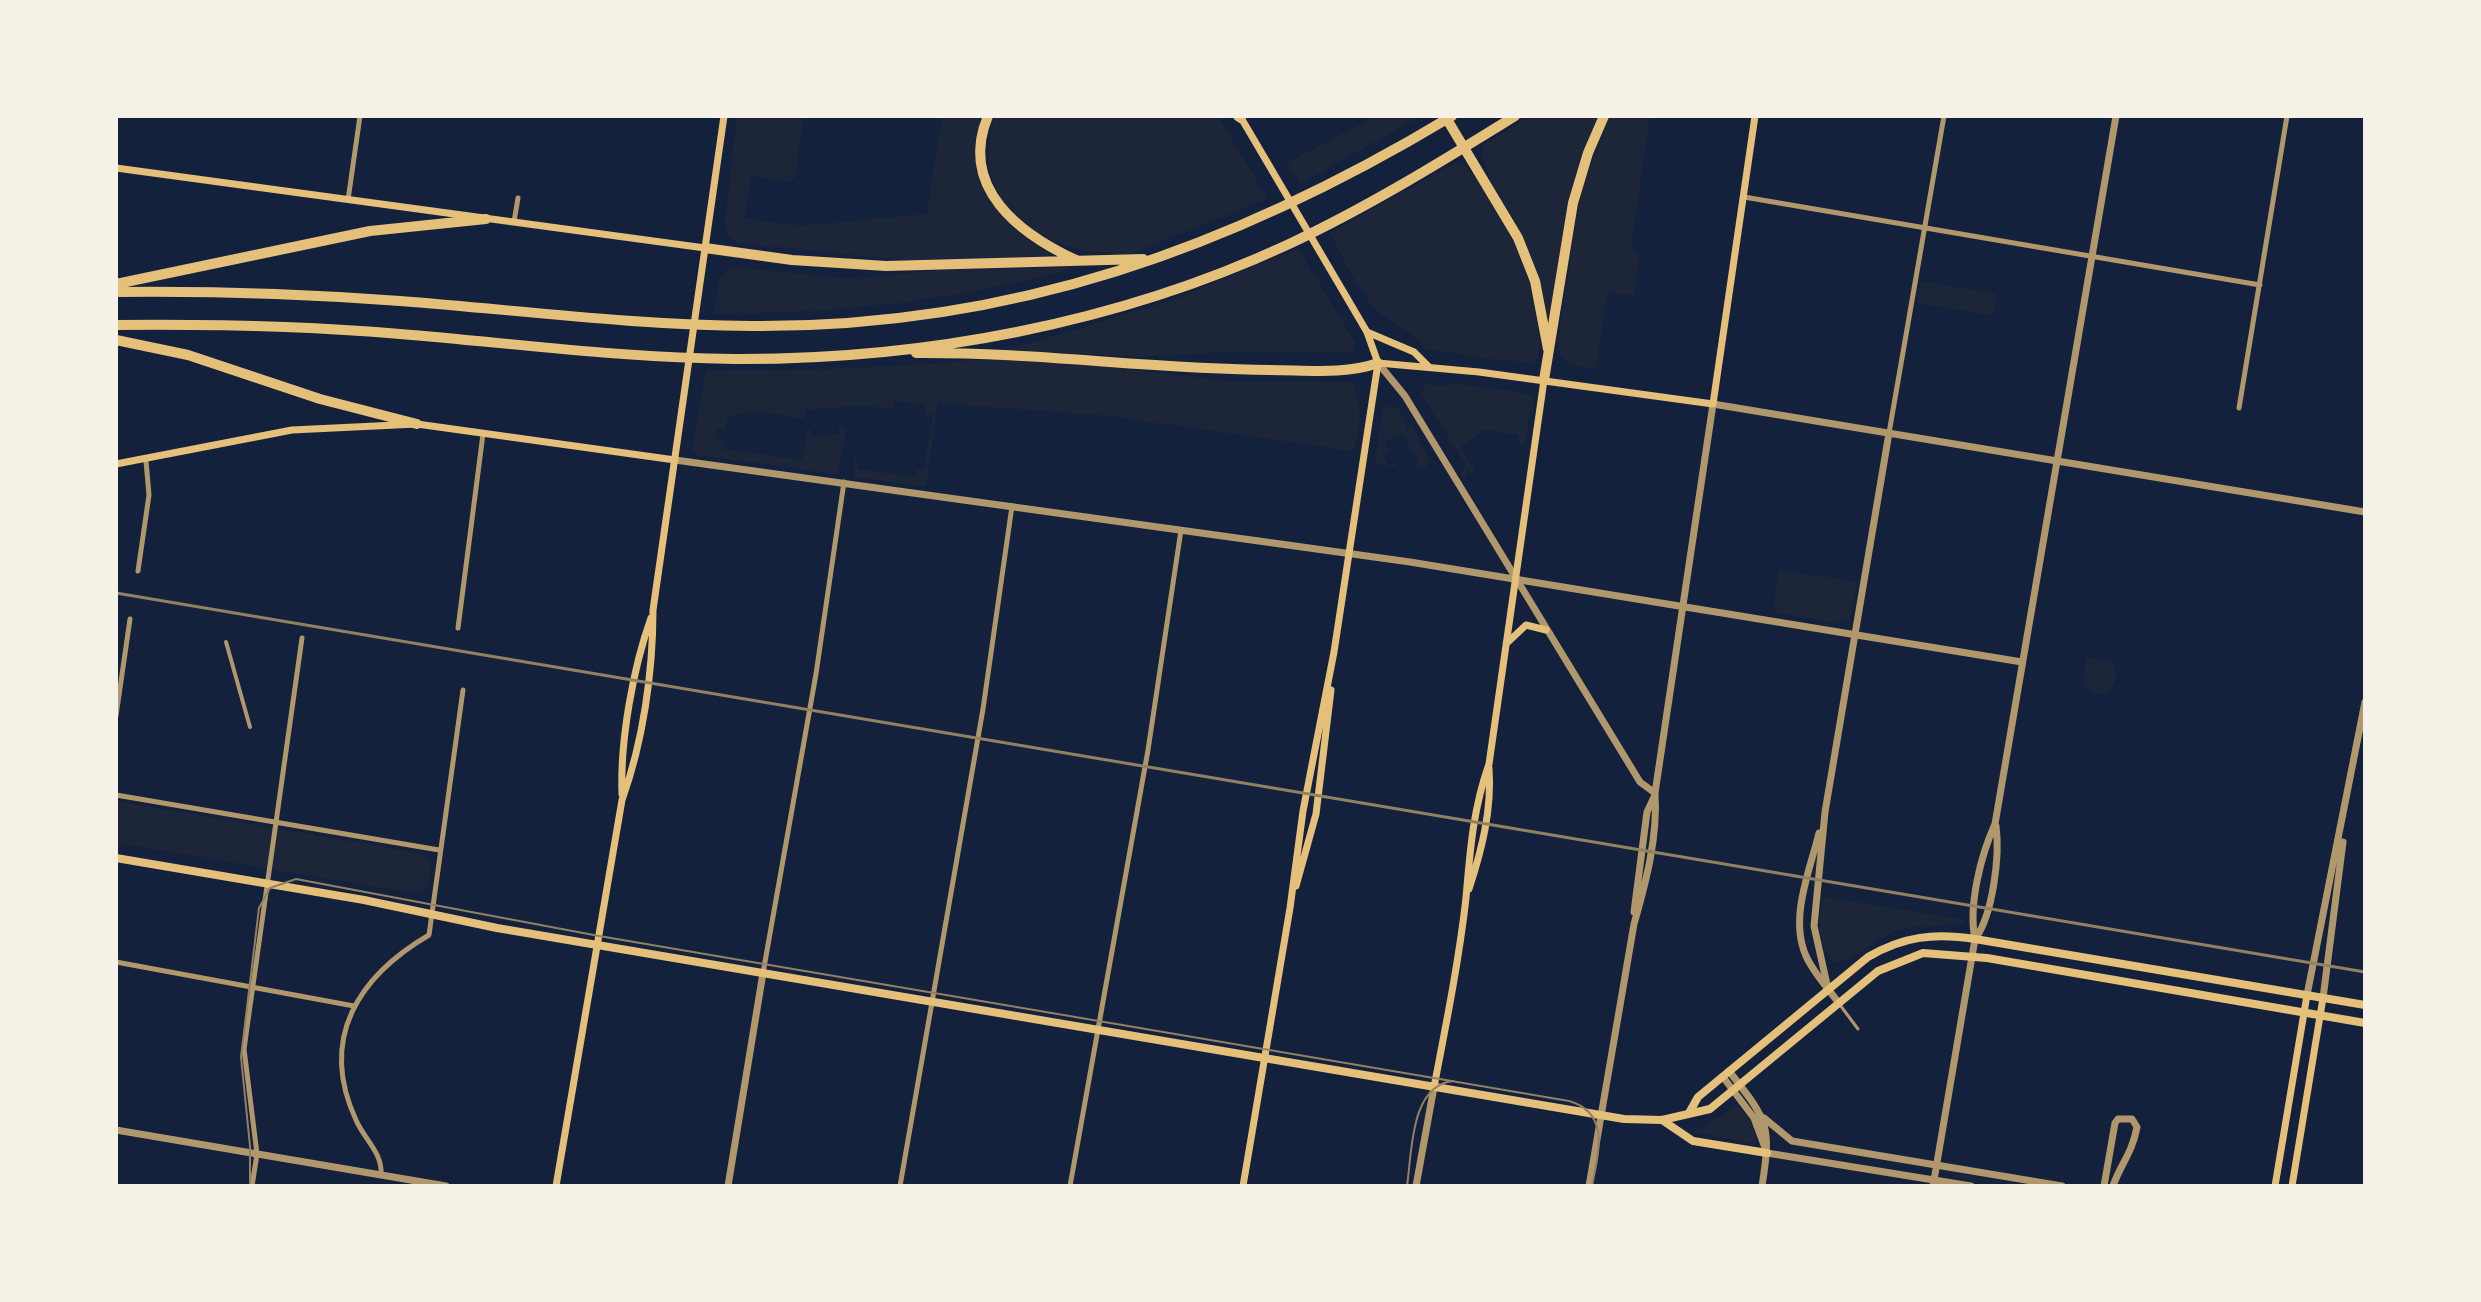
<!DOCTYPE html>
<html>
<head>
<meta charset="utf-8">
<style>
  body { margin:0 }
  #map { position:relative; width:2481px; height:1302px; overflow:hidden; background:#14213d; font-family:"Varela Round",sans-serif }
  canvas { display:block }
  .frame { position:absolute; inset:0; border:118px solid #f6f1e7; pointer-events:none }
</style>
</head>
<body>
<div id="map">
<canvas width="2481" height="1302"></canvas>
<div class="frame"></div>
</div>
<script>
const ctx = document.querySelector('canvas').getContext('2d');
ctx.lineJoin = 'round';
function fillPath(path, color) { ctx.fillStyle = color; ctx.fill(path, 'evenodd'); }
function strokePath(path, color, width, dash) { ctx.strokeStyle = color; ctx.lineWidth = width; ctx.lineCap = dash ? 'butt' : 'round'; ctx.setLineDash(dash || []); ctx.stroke(path); }
fillPath(new Path2D(`
  M 737,116 L 804,116 L 795,177 L 790,182 L 751,176 L 745,218 L 797,226 L 927,214 L 942,116 L 982,116 C 963,175 997,226 1049,252 L 1048,256 L 915,261 L 739,243 L 729,237 L 725,223 Z
  M 995,116 L 1218,116 L 1268,199 L 1133,253 C 1051,260 964,209 995,116 Z
  M 1375,116 L 1421,116 L 1300,184 L 1287,163 Z
  M 1531,116 L 1599,116 C 1569,180 1562,248 1551,318 L 1547,318 C 1542,288 1534,261 1522,234 C 1510,207 1479,175 1483,145 Z
  M 1609,116 L 1650,116 L 1631,247 L 1640,254 L 1634,296 L 1607,292 L 1596,369 C 1578,367 1562,367 1557,347 L 1580,193 Z
  M 1458,161 C 1475,171 1482,187 1492,204 C 1520,250 1538,295 1540,349 L 1538,359 L 1531,364 L 1424,349 C 1414,329 1392,326 1377,310 C 1357,291 1344,257 1330,233 Z
  M 1298,248 L 1356,344 L 1352,353 L 1225,352 L 1145,357 L 1008,350 L 1178,298 Z
  M 732,267 L 855,279 L 937,270 L 1068,267 L 1068,270 C 951,301 835,313 714,314 L 720,277 Z
  M 1921,281 L 1997,294 L 1993,316 L 1917,303 Z
  M 993,358 L 1085,364 L 1224,381 L 1352,382 C 1362,404 1362,428 1353,451 L 1110,416 L 938,403 L 926,487 L 854,477 L 854,460 L 858,460 L 857,469 L 915,477 L 917,469 L 924,470 L 933,415 L 925,414 L 925,405 L 894,401 L 893,409 L 865,405 L 805,410 L 805,419 C 783,416 746,405 727,420 L 725,429 L 717,428 L 716,439 L 724,441 L 723,449 L 802,460 L 807,430 L 811,429 L 812,437 L 839,434 L 839,426 L 842,426 L 846,431 L 838,474 L 697,455 L 692,451 L 706,371 L 808,370 L 952,363 Z
  M 1452,383 L 1525,393 L 1533,397 L 1533,413 L 1530,413 L 1525,444 L 1518,443 L 1518,435 L 1485,430 L 1461,446 L 1475,471 L 1471,473 L 1469,470 L 1464,479 L 1461,474 L 1466,465 L 1421,393 L 1426,384 L 1442,386 Z
  M 1383,407 L 1398,407 L 1408,430 L 1409,421 L 1429,458 L 1426,468 L 1413,467 L 1419,461 L 1402,434 L 1384,441 L 1390,451 L 1383,456 L 1389,466 L 1396,462 L 1398,468 L 1375,464 Z
  M 1779,570 L 1857,582 L 1850,619 L 1840,624 L 1776,613 L 1774,603 Z
  M 2087,657 L 2111,661 C 2118,671 2119,681 2109,691 L 2097,694 L 2083,685 Z
  M 116,801 L 420,853 L 430,863 L 428,886 L 422,893 L 413,893 L 116,843 Z
  M 1824,897 L 1965,920 L 1965,922 C 1959,927 1912,925 1897,930 C 1879,936 1850,963 1835,963 C 1816,944 1818,921 1824,897 Z
  M 1737,1106 L 1754,1125 L 1756,1144 L 1693,1132 Z
  M 1957,1174 L 2027,1186 L 1954,1177 Z`), '#1d2539');
strokePath(new Path2D(`
  M 1840,1005 L 1858,1029`), '#b1986c', 3);
strokePath(new Path2D(`
  M 226,642 L 250,727`), '#b1986c', 4);
strokePath(new Path2D(`
  M 1744,197 L 2260,285
  M 348,200 L 360,116
  M 514,222 L 518,198
  M 2239,408 L 2287,116
  M 1889,433 L 1944,116
  M 138,571 L 149,495 L 146,461
  M 458,628 L 483,434
  M 116,716 L 130,619
  M 116,795 L 439,850
  M 116,962 L 354,1006
  M 763,973 L 816,674 L 844,482
  M 381,1175 C 383,1153 364,1139 356,1120 C 318,1038 359,976 429,935 L 463,690
  M 252,1186 L 257,1154 L 244,1049 L 302,638
  M 900,1186 L 983,709 L 1012,506
  M 1070,1186 L 1148,750 L 1181,530`), '#b1986c', 5);
strokePath(new Path2D(`
  M 1378,363 L 1405,396 L 1640,782 L 1655,793
  M 675,460 L 1410,562 L 2022,662
  M 1819,833 C 1810,870 1789,918 1806,956 C 1813,972 1827,987 1838,1002
  M 1634,912 L 1647,812 L 1655,795
  M 1975,939 C 1993,915 2000,855 1996,826
  M 1828,989 L 1814,926 L 1825,812 L 1889,433
  M 2307,995 L 2365,702
  M 2323,998 L 2343,842
  M 1729,1071 C 1767,1120 1772,1124 1762,1186
  M 1723,1077 L 1754,1118 L 1767,1153
  M 1764,1118 L 1792,1141 L 2062,1186
  M 116,1130 L 446,1186
  M 1767,1153 L 1971,1186
  M 728,1186 L 763,973
  M 1416,1186 L 1434,1087
  M 1589,1186 L 1634,924 C 1646,882 1658,837 1655,793 L 1713,404 L 2365,512
  M 1933,1186 L 1975,939 C 1968,905 1981,855 1995,824 L 2116,116
  M 2104,1186 L 2115,1123 L 2118,1119 L 2132,1119 L 2137,1127 C 2132,1154 2121,1163 2113,1186`), '#b1986c', 7);
strokePath(new Path2D(`
  M 1240,116 L 1367,332 L 1378,363
  M 116,168 L 705,248
  M 1367,332 L 1414,352 L 1429,367
  M 1378,363 L 1479,372 L 1713,404 L 1755,116
  M 116,464 L 292,430 L 417,424 L 675,460
  M 1508,642 L 1526,625 L 1546,630
  M 622,794 C 620,741 633,668 651,618
  M 1296,886 L 1316,814 L 1331,690
  M 1469,889 C 1482,849 1492,810 1489,768
  M 1434,1087 C 1446,1025 1459,960 1466,898 C 1470,851 1473,809 1489,764 L 1544,380
  M 556,1186 L 622,800 C 643,742 653,672 653,610 L 724,116
  M 1243,1186 L 1290,908 L 1303,811 L 1334,652 L 1378,363
  M 2275,1186 L 2307,995
  M 2292,1186 L 2323,998`), '#e5c07b', 7);
strokePath(new Path2D(`
  M 116,858 L 364,900 L 497,928 L 1624,1119 L 1662,1120 L 1710,1109 L 1878,971 L 1923,953 L 1987,958 L 2365,1023
  M 1689,1113 L 1698,1097 L 1868,957 C 1904,936 1934,933 1975,939 L 2365,1005
  M 1662,1120 L 1693,1141 L 1767,1153`), '#e5c07b', 8);
strokePath(new Path2D(`
  M 988,116 C 958,188 1020,234 1076,260
  M 1238,116 L 1241,118
  M 1445,116 L 1518,238 L 1535,281 L 1548,349
  M 705,248 L 792,260 L 886,266 L 1143,259
  M 116,284 L 370,231 L 486,219
  M 116,292 C 211,291 305,294 400,301 C 517,310 634,325 752,326 C 1010,328 1233,248 1452,116
  M 116,325 C 211,324 306,326 400,334 C 511,343 623,358 734,359 C 922,360 1116,324 1287,245 C 1366,208 1441,162 1515,116
  M 116,340 L 188,355 L 320,399 L 417,424
  M 916,353 C 1034,352 1151,369 1270,370 C 1306,370 1344,375 1378,363
  M 1544,380 L 1573,203 L 1588,153 L 1604,116`), '#e5c07b', 10);
strokePath(new Path2D(`
  M 250,1186 L 250,1146 L 241,1057 L 259,908 L 270,888 L 296,879 L 599,936 L 1569,1101 C 1611,1113 1598,1154 1592,1186
  M 1407,1186 C 1412,1153 1410,1084 1454,1081`), '#918062', 2);
strokePath(new Path2D(`
  M 116,593 L 2365,972`), '#918062', 3);
</script>
</body>
</html>
